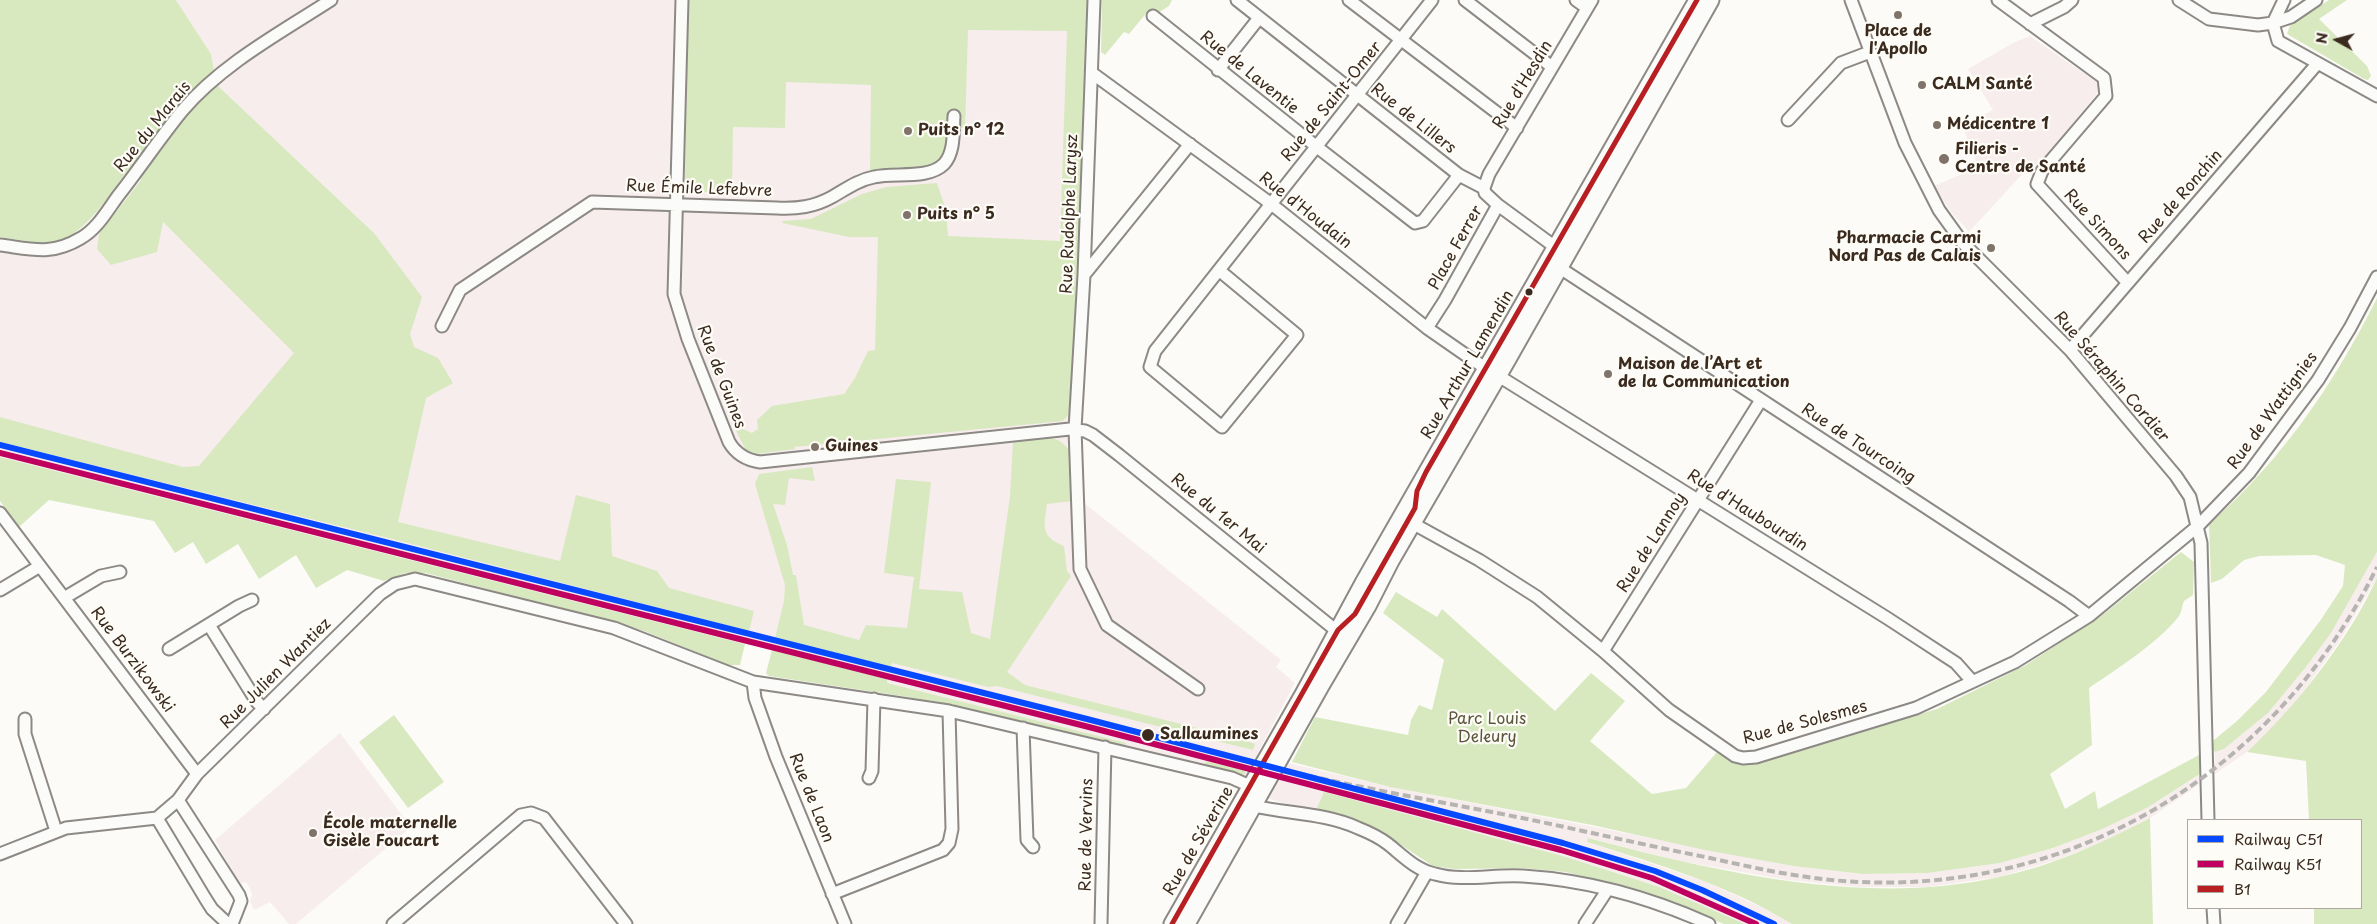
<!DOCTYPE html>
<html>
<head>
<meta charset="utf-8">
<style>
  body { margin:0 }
  #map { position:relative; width:2377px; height:924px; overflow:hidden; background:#fcfbf8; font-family:"Playpen Sans",sans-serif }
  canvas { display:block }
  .legend { position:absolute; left:2187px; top:819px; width:175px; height:90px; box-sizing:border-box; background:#fdfcf7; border:1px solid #afa8a0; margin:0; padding:6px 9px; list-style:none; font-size:15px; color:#3b2a1e }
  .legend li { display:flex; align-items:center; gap:10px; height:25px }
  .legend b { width:25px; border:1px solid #afa8a0 }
  .north { position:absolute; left:2312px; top:15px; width:50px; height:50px; -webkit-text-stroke:4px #fdfcf7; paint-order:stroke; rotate:277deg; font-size:14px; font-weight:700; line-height:20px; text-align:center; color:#3b2a1e }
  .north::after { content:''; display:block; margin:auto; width:18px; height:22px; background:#3b2a1e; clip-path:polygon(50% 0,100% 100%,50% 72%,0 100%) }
</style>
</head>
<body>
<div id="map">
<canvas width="2377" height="924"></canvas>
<ul class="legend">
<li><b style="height:6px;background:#0749ff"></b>Railway C51</li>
<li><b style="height:6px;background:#bf005f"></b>Railway K51</li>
<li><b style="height:6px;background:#b71f22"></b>B1</li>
</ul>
<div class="north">N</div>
</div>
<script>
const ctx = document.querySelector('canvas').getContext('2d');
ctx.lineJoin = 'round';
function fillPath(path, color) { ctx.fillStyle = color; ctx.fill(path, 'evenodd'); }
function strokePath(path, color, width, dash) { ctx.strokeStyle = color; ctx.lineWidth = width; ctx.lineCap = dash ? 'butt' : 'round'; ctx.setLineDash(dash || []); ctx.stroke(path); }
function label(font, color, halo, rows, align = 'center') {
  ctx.font = font + ' "Playpen Sans",sans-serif'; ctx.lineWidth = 4.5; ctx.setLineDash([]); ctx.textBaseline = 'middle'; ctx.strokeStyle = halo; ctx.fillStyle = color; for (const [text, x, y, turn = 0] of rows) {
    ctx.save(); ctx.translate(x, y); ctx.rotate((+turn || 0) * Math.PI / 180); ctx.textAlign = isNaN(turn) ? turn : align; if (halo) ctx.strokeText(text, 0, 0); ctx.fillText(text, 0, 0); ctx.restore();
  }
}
fillPath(new Path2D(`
  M 176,0 L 1102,0 L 1081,410 L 1083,502 L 1281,660 L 1276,667 L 1295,683 L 1257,754 L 1280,761 L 1390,787 L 1793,866 L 1863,874 L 1928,873 L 2000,863 L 2053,848 L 2100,830 L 2147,808 L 2201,774 L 2215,763 L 2215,752 L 2224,749 L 2268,713 L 2306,667 L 2331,633 L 2377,552 L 2377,578 L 2339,642 L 2305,689 L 2279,722 L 2247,752 L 2150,818 L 2103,842 L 2053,861 L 1999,877 L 1929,887 L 1859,887 L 1787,880 L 1680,861 L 1588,838 L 1587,842 L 1704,881 L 1774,913 L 1792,924 L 1724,924 L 1654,895 L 1566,872 L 1523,868 L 1455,869 L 1433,866 L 1386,835 L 1341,814 L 1292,806 L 1267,798 L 1275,783 L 908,697 L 886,683 L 887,679 L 0,457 L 0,249 L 55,256 L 69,251 L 99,234 L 141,180 L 163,222 L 199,257 L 374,233 L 217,85 L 211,54 Z
  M 2030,36 L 2098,83 L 2098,92 L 2043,161 L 2027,171 L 2026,170 L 1969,232 L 1951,212 L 1934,186 L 1978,167 L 1962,125 L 1993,110 L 1968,69 L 2013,43 Z
  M 340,733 L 411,827 L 296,924 L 289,924 L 270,902 L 254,910 L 250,901 L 252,894 L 250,889 L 246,882 L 239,884 L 215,840 Z`), '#f7eded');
fillPath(new Path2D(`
  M 0,0 L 176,0 L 211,54 L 217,85 L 374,233 L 422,297 L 410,334 L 414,347 L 438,358 L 453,383 L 426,398 L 398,522 L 560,561 L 576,495 L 610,504 L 612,556 L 657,571 L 669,588 L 754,611 L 749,631 L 392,539 L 0,442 L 0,417 L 183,467 L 199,466 L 294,353 L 163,222 L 157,252 L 111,265 L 97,249 L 99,234 L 141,180 L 129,169 C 109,193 88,234 55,242 C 38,245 17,239 0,237 Z
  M 688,0 L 1090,0 L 1079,267 L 1071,407 L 1069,414 L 1063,421 L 795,447 L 795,449 L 755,454 L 746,450 L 736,431 L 743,429 L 752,433 L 758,429 L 757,420 L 772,406 L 844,394 L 855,378 L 868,351 L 875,350 L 878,237 L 849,237 L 782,223 L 783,221 L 811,219 L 862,194 L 886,187 L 937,183 L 946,210 L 948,236 L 1060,241 L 1067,31 L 968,30 L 965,130 L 959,126 L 958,115 L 947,116 L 947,146 L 942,159 L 931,166 L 888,168 L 870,172 L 871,85 L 786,82 L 785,128 L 733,127 L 732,192 L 700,192 L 688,188 L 685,178 Z
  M 1102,0 L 1172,0 L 1169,6 L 1158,13 L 1149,10 L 1129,34 L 1124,32 L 1105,55 L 1101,52 Z
  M 2329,0 L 2347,0 L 2319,19 L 2367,66 L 2371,76 L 2368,80 L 2364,79 L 2287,34 L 2290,25 Z
  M 2377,298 L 2377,552 L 2331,633 L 2306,667 L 2268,713 L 2224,749 L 2215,752 L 2212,747 L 2214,740 L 2237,721 L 2266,692 L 2320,621 L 2343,586 L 2345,565 L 2316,555 L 2259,556 L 2244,560 L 2222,579 L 2211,583 L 2209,525 C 2224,510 2241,495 2255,479 C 2305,426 2345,362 2377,298 Z
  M 1052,438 L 1060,441 L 1070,450 L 1072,501 L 1047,504 C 1044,527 1040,536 1064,546 L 1067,571 L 1071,576 L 1007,672 L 1025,685 L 1241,739 L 1255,744 L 1253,750 L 997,686 L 988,687 L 892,663 L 891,667 L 775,638 L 784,601 L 785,585 L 755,484 L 759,474 L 812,467 L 815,481 L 789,478 L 785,505 L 773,504 L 787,545 L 793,575 L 796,575 L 804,625 L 859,640 L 866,625 L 907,628 L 914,577 L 884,573 L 896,479 L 931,482 L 919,589 L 962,592 L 971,633 L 990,639 L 1010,496 L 1013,441 Z
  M 0,457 L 745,644 L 740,665 L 729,665 L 644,631 L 426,573 L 405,573 L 384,581 L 347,570 L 316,588 L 296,555 L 259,579 L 238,544 L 206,564 L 193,542 L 175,553 L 154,521 L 49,500 L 19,527 L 0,501 Z
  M 2181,552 L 2194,562 L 2193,595 L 2184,601 C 2182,605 2182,612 2179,616 C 2159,642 2117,669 2089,688 L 2092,745 L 2050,774 L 2065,809 L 2095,791 L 2098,809 L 2201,754 L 2200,774 L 2147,808 L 2100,830 L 2053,848 L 2000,863 L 1928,873 L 1863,874 L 1793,866 L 1700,849 L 1592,825 L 1390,787 L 1292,762 L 1315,717 L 1408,735 L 1411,720 L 1419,705 L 1432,710 L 1444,660 L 1383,613 L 1396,592 L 1437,617 L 1442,609 L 1555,711 L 1591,673 L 1625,701 L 1590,741 L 1652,794 L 1686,788 L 1717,752 L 1733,760 L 1752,763 L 1937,709 L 2026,665 L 2105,613 Z
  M 2377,578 L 2377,924 L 2314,924 L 2314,908 L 2361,908 L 2361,820 L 2309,820 L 2306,761 L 2247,752 C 2297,705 2348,641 2377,578 Z
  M 772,650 L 887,679 L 887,683 L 1126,743 L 1125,746 L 908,697 L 769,676 L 766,673 Z
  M 394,715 L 444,782 L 408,808 L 359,742 Z
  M 1206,761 L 1246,771 L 1244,775 L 1205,765 Z
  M 1324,792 L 1566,857 L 1659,887 L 1745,924 L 1724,924 L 1654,895 L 1566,872 L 1523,868 L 1455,869 L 1433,866 L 1386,835 L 1341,814 L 1316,810 Z
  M 2150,818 L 2153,924 L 1792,924 C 1729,885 1657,864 1587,842 L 1588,838 C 1719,872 1864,907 1999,877 C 2052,866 2102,843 2150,818 Z`), '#d8e9c0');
const minor = new Path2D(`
  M 682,0 L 674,294 L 688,339 L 729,442 C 736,454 746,460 760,462 L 1070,429 L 1085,431 L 1093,435 L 1119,455 L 1343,636
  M 1094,0 L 1084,275 L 1075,429 L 1080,569 L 1107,625 L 1198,689
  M 1237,0 L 1459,175 L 1484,188 L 1485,193 L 1498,205
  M 1349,0 L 1517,128
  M 1465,0 L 1552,67
  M 1576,0 L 1587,8
  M 1851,0 L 1905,143 L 1939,210 L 1962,242 L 2070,350 L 2176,476 L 2190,497 L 2201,543 L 2208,820
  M 1998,0 L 2104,78 L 2106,96 L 2042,171 L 2037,184 L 2128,283
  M 2179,0 L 2209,19 L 2258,25 L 2273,23 L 2291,17 L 2316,0
  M 2284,0 L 2273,23 L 2278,41 L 2377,96
  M 1153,16 L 1317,147 L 1415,223 L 1423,221 L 1459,175
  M 2030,24 L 2064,7 L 2072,0
  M 1218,70 L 1259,18
  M 1092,73 L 1270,203 L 1427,328 L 1473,360 L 1887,618 L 1956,663 L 1972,681
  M 1788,120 L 1841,63 L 1870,52
  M 1484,188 L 1489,174 L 1592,0
  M 0,245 C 32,249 51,256 81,238 C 97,229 107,211 118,196 C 140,168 160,138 182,111 C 222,64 280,33 331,0
  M 1560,268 L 2069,601 L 2089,616
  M 1220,271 L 1297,335 L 1222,427 L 1150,367 L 1155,351 L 1432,0
  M 1084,275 L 1190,144
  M 442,326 L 460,290 L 592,202 L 777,208 C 797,209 814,207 832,197 C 846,189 858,180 874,177 C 894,172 928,180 944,164 C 955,152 953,131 954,116
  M 1427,328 L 1445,300 L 1498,205 L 1562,252
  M 2070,350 L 2317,64
  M 0,513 L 197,774
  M 1412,523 L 1479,560 L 1537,597 L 1603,651 L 1669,710 L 1735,756 L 1743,758 L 1756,757 L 1916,708 L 2015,662 L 2089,616 L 2198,526 L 2249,473 L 2318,380 L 2350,328 L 2377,277
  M 0,590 L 40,566
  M 64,598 L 101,576 L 120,572
  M 209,625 L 257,702 L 264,709
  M 169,649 L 239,606 L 252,600
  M 1603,651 L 1761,400
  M 753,682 L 755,698 L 776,757 L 845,924
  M 25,719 L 25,734 L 56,831
  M 1023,728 L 1027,840 L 1033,847
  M 869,778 L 872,771 L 874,699
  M 178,800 L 197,774 L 380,594 L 395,584 L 415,579 L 614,628 L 753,682 L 949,711 L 1232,778 L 1250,786 L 1255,792
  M 1254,806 C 1289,814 1325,813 1358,828 C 1368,832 1379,837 1388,844 C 1403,856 1416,870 1435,874 C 1463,882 1494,874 1523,876 C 1587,880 1651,898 1709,924
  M 0,854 L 66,828 L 157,818
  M 832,894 L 943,850 L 949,843 L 952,829 L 949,711
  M 2213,908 L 2214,924
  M 228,924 L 212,909 L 205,898 L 157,818 L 178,800 L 239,895 L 241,901 L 232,924
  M 393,924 L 521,815 L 531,813 L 544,818 L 626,924
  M 1101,924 L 1105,747
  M 1397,924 L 1427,872
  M 1585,924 L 1608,889`);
const major = new Path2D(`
  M 1172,924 L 1302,696 L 1363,583 L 1697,0
  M 1187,924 L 1321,686 L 1368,606 L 1391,561 L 1507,361 L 1711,0`);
strokePath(minor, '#8d8985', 15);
strokePath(major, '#8d8985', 19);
strokePath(minor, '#fbfbf9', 11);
strokePath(major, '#fbfbf9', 15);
strokePath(new Path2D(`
  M 1297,773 C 1384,793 1473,807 1560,826 C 1610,837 1660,848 1710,858 C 1759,869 1809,880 1860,882 C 2083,892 2280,765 2377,567`), '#b6b4b1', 4, [8, 4]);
strokePath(new Path2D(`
  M 1172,924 L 1338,630 L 1355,614 L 1415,508 L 1417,491 L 1426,472 L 1697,0`), '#b71f22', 5);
strokePath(new Path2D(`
  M 0,445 L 1087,719 L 1563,843 L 1655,871 L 1702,890 L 1774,924`), '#0749ff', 6);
strokePath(new Path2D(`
  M 0,453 L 1085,726 L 1561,850 L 1652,878 L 1756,924`), '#bf005f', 6);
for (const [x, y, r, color] of [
  [1898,15,5,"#7f736a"],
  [1922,85,5,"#7f736a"],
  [1937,125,5,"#7f736a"],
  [908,131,5,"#7f736a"],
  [1944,159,6,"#7f736a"],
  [907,215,5,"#7f736a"],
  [1991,248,5,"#7f736a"],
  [1529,292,4.5,"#3b2a1e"],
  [1608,374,5,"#7f736a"],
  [815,447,5,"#7f736a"],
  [1148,735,7,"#3b2a1e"],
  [313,833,5,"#7f736a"]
]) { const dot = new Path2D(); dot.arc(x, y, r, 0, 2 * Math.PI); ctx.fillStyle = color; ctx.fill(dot); strokePath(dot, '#fdfcf7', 2); }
label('bold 16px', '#3b2a1e', '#fdfcf7', [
  ["Place de",1898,32,"center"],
  ["l'Apollo",1898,50,"center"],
  ["CALM Santé",1932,85],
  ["Médicentre 1",1947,125],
  ["Puits n° 12",918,131],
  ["Filieris -",1955,150],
  ["Centre de Santé",1955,168],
  ["Puits n° 5",917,215],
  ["Pharmacie Carmi",1981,239,"right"],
  ["Nord Pas de Calais",1981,257,"right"],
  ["Maison de l’Art et",1618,365],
  ["de la Communication",1618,383],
  ["Guines",825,447],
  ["École maternelle",323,824],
  ["Gisèle Foucart",323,842]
], 'left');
label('16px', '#3b2a1e', '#fdfcf7', [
  ["Rue de Laventie",1249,73,39],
  ["Rue d'Hesdin",1523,85,-59],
  ["Rue de Saint-Omer",1332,102,-51],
  ["Rue de Lillers",1413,119,38],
  ["Rue du Marais",153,127,-51],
  ["Rue Émile Lefebvre",699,189,2],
  ["Rue de Ronchin",2181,197,-49],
  ["Rue d'Houdain",1305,211,38],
  ["Rue Rudolphe Larysz",1070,214,-88],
  ["Rue Simons",2097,225,47],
  ["Place Ferrer",1456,248,-61],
  ["Rue Arthur Lamendin",1468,365,-60],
  ["Rue de Guines",721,377,69],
  ["Rue Séraphin Cordier",2111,377,49],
  ["Rue de Wattignies",2273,411,-54],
  ["Rue de Tourcoing",1858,444,33],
  ["Rue d'Haubourdin",1747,511,32],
  ["Rue du 1er Mai",1218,514,39],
  ["Rue de Lannoy",1652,543,-58],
  ["Rue Burzikowski",132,660,53],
  ["Rue Julien Wantiez",276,674,-45],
  ["Rue de Solesmes",1805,723,-15],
  ["Rue de Laon",811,798,68],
  ["Rue de Vervins",1087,835,-89],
  ["Rue de Séverine",1199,841,-60]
]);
label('16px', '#5b563b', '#fdfcf7', [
  ["Parc Louis",1487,720],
  ["Deleury",1487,738]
]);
label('bold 16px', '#3b2a1e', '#fdfcf7', [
  ["Sallaumines",1160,735]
], 'left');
</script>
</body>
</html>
